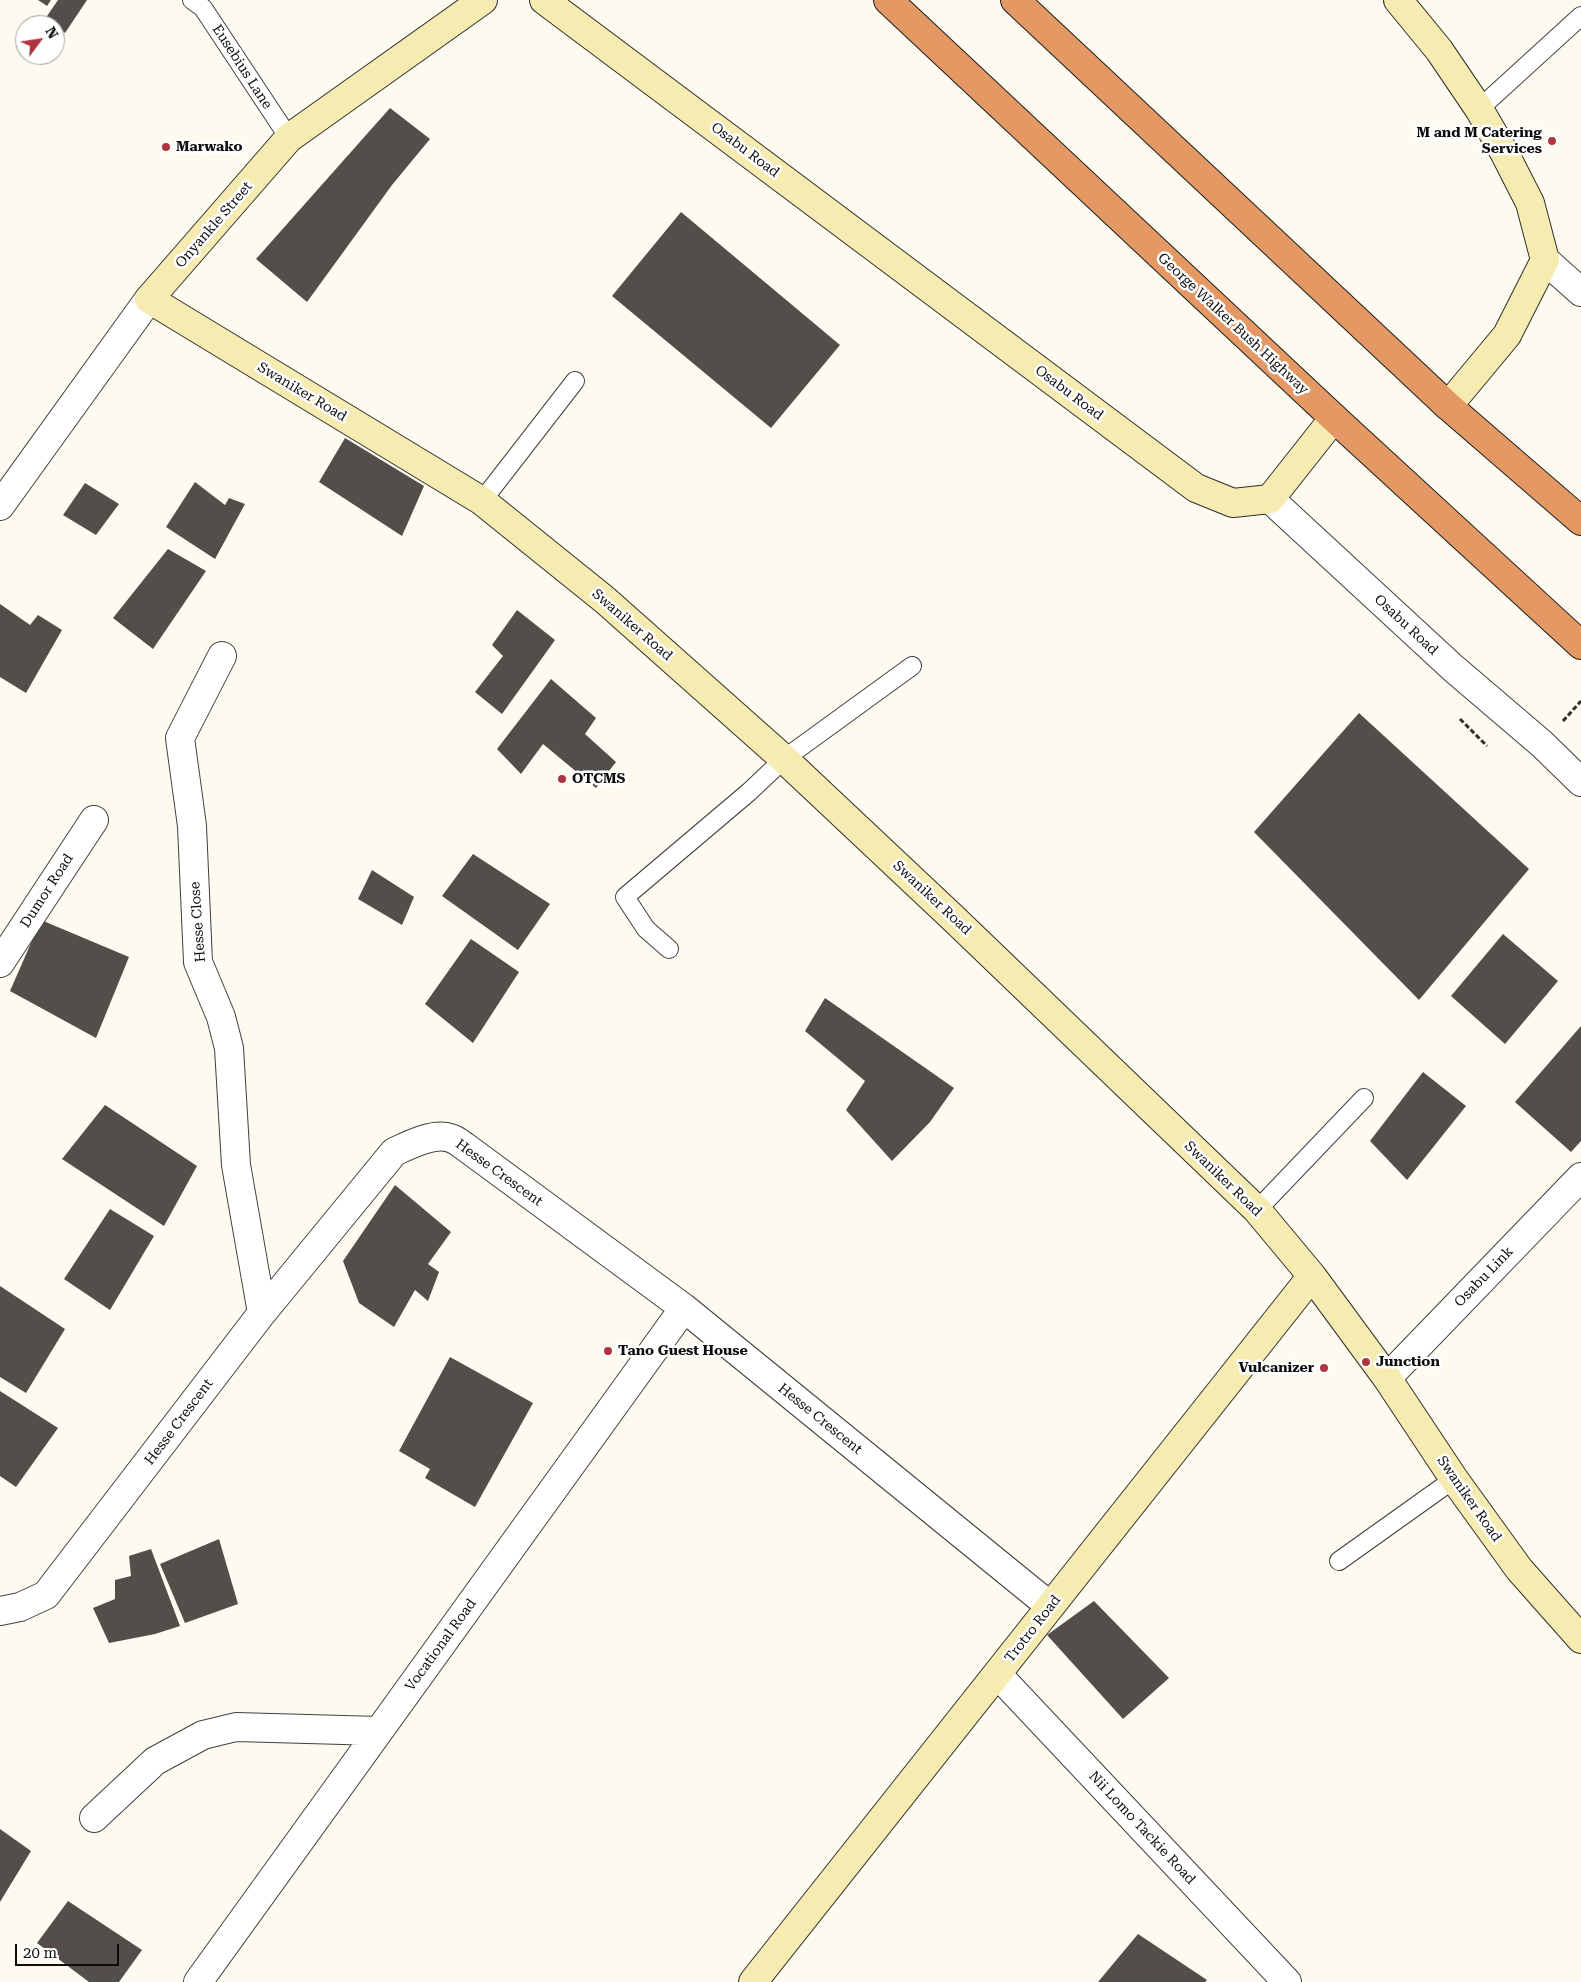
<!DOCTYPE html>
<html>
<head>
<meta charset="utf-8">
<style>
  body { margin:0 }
  #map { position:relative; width:1581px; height:1982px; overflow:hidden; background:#fdfaef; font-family:"Roboto Serif",serif }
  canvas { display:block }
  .north { position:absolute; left:15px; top:15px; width:50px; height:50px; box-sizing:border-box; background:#fff; border:1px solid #9e9e9e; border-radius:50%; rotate:59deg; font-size:14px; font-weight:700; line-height:20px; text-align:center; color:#0d0d0d }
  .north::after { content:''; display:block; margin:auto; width:18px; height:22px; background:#ae3440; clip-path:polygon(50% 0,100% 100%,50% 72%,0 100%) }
  .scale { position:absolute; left:15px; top:1944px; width:104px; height:22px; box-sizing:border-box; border:2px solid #0d0d0d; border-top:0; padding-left:6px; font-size:15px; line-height:18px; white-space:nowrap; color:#0d0d0d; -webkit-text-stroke:4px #fff; paint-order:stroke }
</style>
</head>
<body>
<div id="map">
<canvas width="1581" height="1982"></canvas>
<div class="north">N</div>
<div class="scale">20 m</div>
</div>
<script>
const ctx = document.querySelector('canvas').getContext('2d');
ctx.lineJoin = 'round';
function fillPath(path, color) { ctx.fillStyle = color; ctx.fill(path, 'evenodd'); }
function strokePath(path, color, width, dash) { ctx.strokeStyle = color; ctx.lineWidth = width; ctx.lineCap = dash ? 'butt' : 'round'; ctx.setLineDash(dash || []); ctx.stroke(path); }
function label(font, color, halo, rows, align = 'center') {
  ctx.font = font + ' "Roboto Serif",serif'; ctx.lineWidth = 5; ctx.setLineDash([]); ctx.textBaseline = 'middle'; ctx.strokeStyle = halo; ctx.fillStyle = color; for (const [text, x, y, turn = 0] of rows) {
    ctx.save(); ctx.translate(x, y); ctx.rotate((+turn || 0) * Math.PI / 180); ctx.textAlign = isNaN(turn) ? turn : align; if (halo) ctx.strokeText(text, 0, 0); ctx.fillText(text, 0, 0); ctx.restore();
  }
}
fillPath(new Path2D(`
  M 38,0 L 51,0 L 47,6 Z
  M 58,0 L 87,0 L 65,33 L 45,19 Z
  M 390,108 L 430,139 L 392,185 L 307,302 L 256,259 Z
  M 681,212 L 840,345 L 771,428 L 612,296 Z
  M 345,438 L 424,486 L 402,536 L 319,482 Z
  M 195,482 L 225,505 L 229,498 L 245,504 L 215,559 L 166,527 Z
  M 85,483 L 119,504 L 96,535 L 63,515 Z
  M 168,549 L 206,571 L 153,649 L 113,618 Z
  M 0,604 L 30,625 L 38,615 L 62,630 L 26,693 L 0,677 Z
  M 517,610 L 555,640 L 502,714 L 475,692 L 503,656 L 492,645 Z
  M 551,679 L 596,718 L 585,734 L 616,762 L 596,788 L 543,744 L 521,774 L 497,749 Z
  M 1359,713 L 1529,869 L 1419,1000 L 1254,832 Z
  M 473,854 L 550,904 L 518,950 L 442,896 Z
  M 372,870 L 414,897 L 402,925 L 358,899 Z
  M 41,920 L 129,957 L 96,1038 L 10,991 Z
  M 1503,934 L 1558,981 L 1505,1044 L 1451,996 Z
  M 471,939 L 519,972 L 473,1043 L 425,1004 Z
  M 825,998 L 954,1088 L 930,1122 L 892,1161 L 846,1110 L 865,1081 L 805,1031 Z
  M 1581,1026 L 1581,1141 L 1571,1152 L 1515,1102 Z
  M 1423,1072 L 1466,1106 L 1407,1180 L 1370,1141 Z
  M 105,1105 L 197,1166 L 164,1226 L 62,1159 Z
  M 395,1185 L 451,1232 L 428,1264 L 439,1272 L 428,1301 L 415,1290 L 394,1327 L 359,1303 L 343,1261 Z
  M 110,1209 L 154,1236 L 110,1310 L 64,1279 Z
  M 0,1286 L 65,1329 L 26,1393 L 0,1377 Z
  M 450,1357 L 533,1403 L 475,1507 L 425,1478 L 430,1469 L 399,1451 Z
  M 0,1391 L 58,1428 L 16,1487 L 0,1476 Z
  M 219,1539 L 238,1604 L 185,1623 L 160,1564 Z
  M 151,1549 L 180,1626 L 155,1634 L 109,1643 L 93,1608 L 115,1599 L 115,1580 L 131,1576 L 129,1556 Z
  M 1094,1601 L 1169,1678 L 1123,1719 L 1047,1635 Z
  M 0,1829 L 31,1851 L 0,1902 Z
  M 68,1901 L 142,1950 L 119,1982 L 89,1982 L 37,1943 Z
  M 1138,1934 L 1207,1980 L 1205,1982 L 1098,1982 Z`), '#544e4a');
const lane = new Path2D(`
  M 192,0 L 203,8 L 289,138
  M 1479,109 L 1581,16
  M 482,501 L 575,381
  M 669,949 L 646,929 L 625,897 L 749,792 L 784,759 L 912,666
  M 1257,1210 L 1364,1098
  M 1339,1561 L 1454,1479`);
const street = new Path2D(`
  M 1545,260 L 1581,292
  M 1270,499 L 1453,668 L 1542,744 L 1581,782
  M 0,506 L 149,299
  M 222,656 L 180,738 L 192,826 L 198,962 L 221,1017 L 229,1048 L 236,1165 L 262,1313
  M 0,963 L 94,820
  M 1387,1378 L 1581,1177
  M 0,1611 L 20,1607 L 46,1595 L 262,1313 L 394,1152 C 409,1145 434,1132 450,1138 C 455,1139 460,1143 464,1146 L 684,1308 L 1050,1606
  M 998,1675 L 1287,1982
  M 94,1818 L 155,1761 L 203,1735 L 236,1727 L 379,1731
  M 198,1982 L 684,1308`);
const secondary = new Path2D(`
  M 483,0 L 289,138 L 149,299 L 482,501 L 605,600 L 784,759 L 952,917 L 1257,1210 L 1312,1276 L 1387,1378 L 1454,1479 L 1519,1569 L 1581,1639
  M 544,0 L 1196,488 L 1233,503 L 1270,499 L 1334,418
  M 1398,0 L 1439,50 L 1479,109 L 1504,152 L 1530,203 L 1545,260 L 1507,335 L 1448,406
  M 753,1982 L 1312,1276`);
const highway = new Path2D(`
  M 888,0 L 1334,418 L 1581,645
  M 1015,0 L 1448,406 L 1581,521`);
strokePath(lane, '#404040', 20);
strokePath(street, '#404040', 30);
strokePath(secondary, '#2f2f2f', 30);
strokePath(highway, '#1e1e1e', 30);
strokePath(new Path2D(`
  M 1460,719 L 1487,746
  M 1563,721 L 1581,701`), '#2f2f2f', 3, [5, 2.5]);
strokePath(lane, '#fff', 18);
strokePath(street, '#fff', 28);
strokePath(secondary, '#f6ebb1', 28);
strokePath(highway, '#e49965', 28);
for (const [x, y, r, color] of [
  [1552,141,5,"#ae3440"],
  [166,147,5,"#ae3440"],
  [562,779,5,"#ae3440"],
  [608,1351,5,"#ae3440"],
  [1366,1362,5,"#ae3440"],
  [1324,1368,5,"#ae3440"]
]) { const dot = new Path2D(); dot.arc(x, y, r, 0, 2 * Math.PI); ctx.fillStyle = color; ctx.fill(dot); strokePath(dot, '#fff', 2); }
label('14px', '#0d0d0d', '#fff', [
  ["Eusebius Lane",242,67,57],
  ["Osabu Road",745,150,37],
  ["Onyankle Street",214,225,-49],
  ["George Walker Bush Highway",1233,324,43],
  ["Swaniker Road",302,392,31],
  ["Osabu Road",1069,393,37],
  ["Swaniker Road",632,625,41],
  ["Osabu Road",1406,625,43],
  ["Dumor Road",47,891,-57],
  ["Swaniker Road",932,898,43],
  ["Hesse Close",198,922,-94],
  ["Hesse Crescent",499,1173,36],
  ["Swaniker Road",1223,1179,44],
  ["Osabu Link",1484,1277,-46],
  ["Hesse Crescent",820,1419,39],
  ["Hesse Crescent",179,1422,-53],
  ["Swaniker Road",1469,1499,55],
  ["Trotro Road",1033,1629,-52],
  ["Vocational Road",441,1645,-54],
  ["Nii Lomo Tackie Road",1142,1828,47]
]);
label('bold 14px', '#0d0d0d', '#fff', [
  ["M and M Catering",1542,133,"right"],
  ["Services",1542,149,"right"],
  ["Marwako",176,147],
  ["OTCMS",572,779],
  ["Tano Guest House",618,1351],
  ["Junction",1376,1362],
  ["Vulcanizer",1314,1368,"right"]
], 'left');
</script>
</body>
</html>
